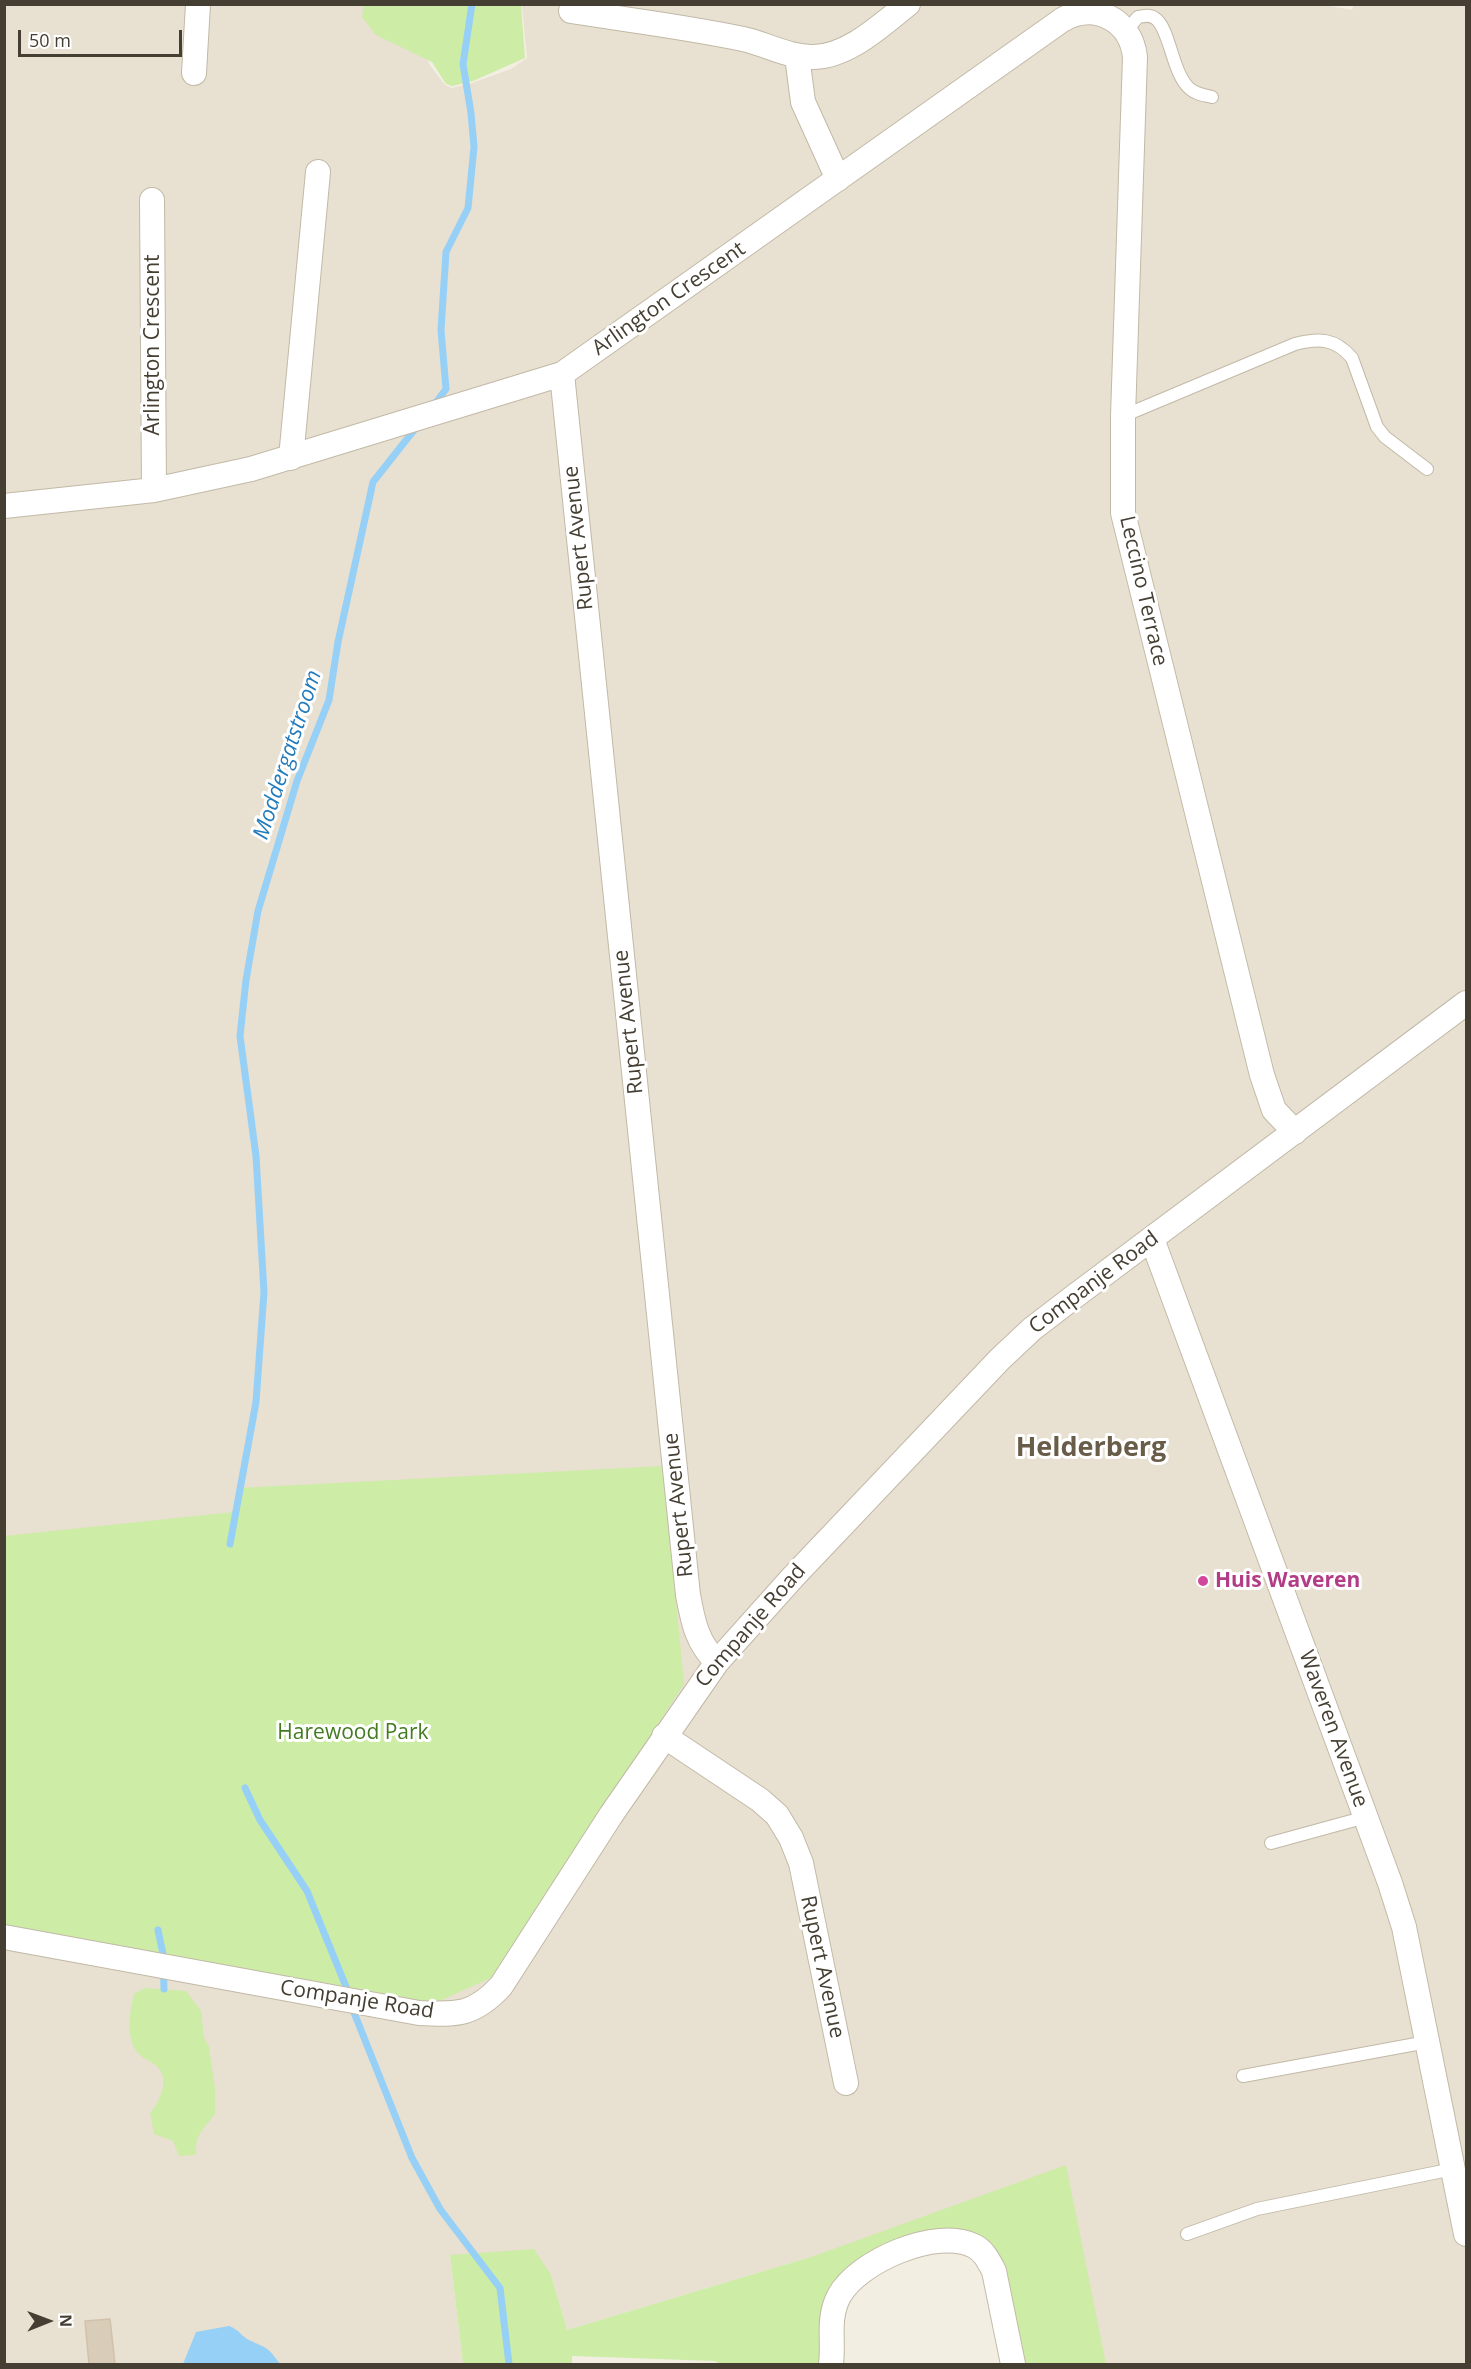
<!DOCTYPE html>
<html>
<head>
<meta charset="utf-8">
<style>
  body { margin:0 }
  #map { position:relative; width:1471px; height:2369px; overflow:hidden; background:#f3eee2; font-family:"Open Sans",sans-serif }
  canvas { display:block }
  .frame { position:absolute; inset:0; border:6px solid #453e32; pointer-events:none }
  .north { position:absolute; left:18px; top:2291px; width:60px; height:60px; -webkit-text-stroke:4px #fff; paint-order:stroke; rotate:89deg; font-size:16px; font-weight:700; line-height:24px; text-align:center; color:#453e32 }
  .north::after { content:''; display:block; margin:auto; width:21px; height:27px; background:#453e32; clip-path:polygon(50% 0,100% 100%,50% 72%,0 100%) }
  .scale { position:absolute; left:18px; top:30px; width:164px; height:27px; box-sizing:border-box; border:3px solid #453e32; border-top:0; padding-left:8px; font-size:18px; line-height:21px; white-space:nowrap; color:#453e32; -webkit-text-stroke:4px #fff; paint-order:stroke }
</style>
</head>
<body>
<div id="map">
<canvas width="1471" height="2369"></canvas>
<div class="frame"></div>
<div class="north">N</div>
<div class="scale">50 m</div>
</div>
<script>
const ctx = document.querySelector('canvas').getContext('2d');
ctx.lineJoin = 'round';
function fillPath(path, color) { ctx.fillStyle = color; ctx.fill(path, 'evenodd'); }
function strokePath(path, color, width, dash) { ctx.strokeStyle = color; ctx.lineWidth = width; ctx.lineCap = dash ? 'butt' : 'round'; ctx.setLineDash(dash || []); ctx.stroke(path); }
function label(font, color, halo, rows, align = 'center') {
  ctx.font = font + ' "Open Sans",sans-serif'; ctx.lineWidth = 6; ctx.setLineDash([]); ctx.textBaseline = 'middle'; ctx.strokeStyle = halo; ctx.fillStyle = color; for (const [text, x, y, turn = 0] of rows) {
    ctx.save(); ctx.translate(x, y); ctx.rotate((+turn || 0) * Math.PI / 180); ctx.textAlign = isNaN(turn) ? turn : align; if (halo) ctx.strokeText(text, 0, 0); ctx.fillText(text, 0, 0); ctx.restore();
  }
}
fillPath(new Path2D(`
  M 1319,4 L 1352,10 L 1354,4 L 1466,5 L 1466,2364 L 1102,2364 L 1077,2241 L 814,2256 L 567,2330 L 551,2275 L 450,2255 L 463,2364 L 5,2364 L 5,5 L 366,5 L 426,54 L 429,64 L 445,85 L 452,88 L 472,83 L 511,69 L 527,58 L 522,5 Z`), '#e8e0d0');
fillPath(new Path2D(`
  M 364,5 L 521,5 L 525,58 L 473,81 L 452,86 L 446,84 L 432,62 L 376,35 L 362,17 Z
  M 663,1466 L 684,1684 L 495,1976 L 435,2003 L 5,1925 L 4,1536 L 234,1512 L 239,1488 Z
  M 145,1988 L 186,1991 L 201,2011 L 204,2038 L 209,2047 L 215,2089 L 215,2114 C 203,2130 195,2133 196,2155 L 179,2156 L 173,2141 L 154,2134 L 150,2113 C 158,2104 169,2083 160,2070 C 154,2061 140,2059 135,2049 C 126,2033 130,2011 134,1994 Z
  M 1066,2165 L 1106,2364 L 1013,2364 L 987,2257 L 922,2243 L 840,2294 L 831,2364 L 720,2364 L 715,2361 L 572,2356 L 572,2364 L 463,2364 L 450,2255 L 534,2249 L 551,2275 L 567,2330 L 814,2256 Z`), '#cdeca6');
fillPath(new Path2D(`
  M 229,2326 C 241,2331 241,2336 249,2340 C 268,2349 267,2346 280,2364 L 183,2364 L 196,2332 Z`), '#97d0f7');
strokePath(new Path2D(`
  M 434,405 L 446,389 L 441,330 L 446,252 L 468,208 L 474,147 L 471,113 L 463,64 L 472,4
  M 230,1544 L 256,1402 L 264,1292 L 256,1156 L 240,1036 L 246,980 L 258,911 L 297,781 L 329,700 L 338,642 L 373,482 L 418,425
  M 245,1788 L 260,1820 L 307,1891 L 349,1994
  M 158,1930 L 163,1954 L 164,1989
  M 351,2005 L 412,2158 L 440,2209 L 500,2288 L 509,2364`), '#97d0f7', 7);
const building = new Path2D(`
  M 110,2319 L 115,2364 L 89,2364 L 85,2321 Z`);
fillPath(building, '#d9ccb9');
strokePath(building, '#d1c1a9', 1.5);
const service = new Path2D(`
  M 1126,31 L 1138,17 C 1144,16 1150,14 1156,19 C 1170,30 1172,72 1189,88 C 1195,94 1204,95 1212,97
  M 1123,416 L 1295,344 C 1319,338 1335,338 1352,358 L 1377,427 L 1385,437 L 1427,469
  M 1271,1843 L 1366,1817
  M 1243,2076 L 1427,2042
  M 1187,2234 L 1257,2209 L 1453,2169`);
const minor = new Path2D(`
  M 571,11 C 628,20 686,27 743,39 C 766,44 790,58 814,57 C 849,56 881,25 908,4
  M 797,56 L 803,102 L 838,179
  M 194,73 L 198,4
  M 152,200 L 154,490
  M 562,374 L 688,1595 C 693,1622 697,1643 717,1662
  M 291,458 L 318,172
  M 4,506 L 154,490 L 251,469 L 562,374 L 1062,20 C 1095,1 1131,20 1135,57 L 1123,416 L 1123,513 L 1262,1075 L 1274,1110 L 1295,1132
  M 1152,1239 L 1390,1883 L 1404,1927 L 1466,2234
  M 664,1736 L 760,1800 L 777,1815 L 791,1838 L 801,1863 L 846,2083
  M 4,1937 L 419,2013 C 458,2015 474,2015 501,1986 L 611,1815 L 717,1662 L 793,1577 L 1000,1359 L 1032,1329 L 1075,1296 L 1466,1003
  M 831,2364 C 834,2340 827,2319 839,2296 C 858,2261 937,2227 974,2246 C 984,2251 988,2260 994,2271 L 1013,2364`);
strokePath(service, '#c2b9a7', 14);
strokePath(minor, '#c2b9a7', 26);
strokePath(service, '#fff', 12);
strokePath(minor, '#fff', 24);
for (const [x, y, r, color] of [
  [1203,1581,6,"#d1479c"]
]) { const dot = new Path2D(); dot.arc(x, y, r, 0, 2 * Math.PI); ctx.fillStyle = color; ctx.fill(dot); strokePath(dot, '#fff', 2); }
label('21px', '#453e32', '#fff', [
  ["Arlington Crescent",669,299,-35],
  ["Arlington Crescent",153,345,-90],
  ["Rupert Avenue",579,538,-96],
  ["Leccino Terrace",1143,591,77],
  ["Rupert Avenue",629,1022,-96],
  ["Companje Road",1094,1283,-37],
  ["Rupert Avenue",679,1505,-96],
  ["Companje Road",751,1626,-49],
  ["Waveren Avenue",1333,1729,70],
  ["Rupert Avenue",822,1967,78],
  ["Companje Road",357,2000,9]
]);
label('bold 21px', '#b23c85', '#fff', [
  ["Huis Waveren",1215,1581]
], 'left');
label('21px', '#437c20', '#fff', [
  ["Harewood Park",353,1733]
]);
label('italic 22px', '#227bbb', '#fff', [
  ["Moddergatstroom",288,755,-72]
]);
label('bold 27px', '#695c48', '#fff', [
  ["Helderberg",1091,1448]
]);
</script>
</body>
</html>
